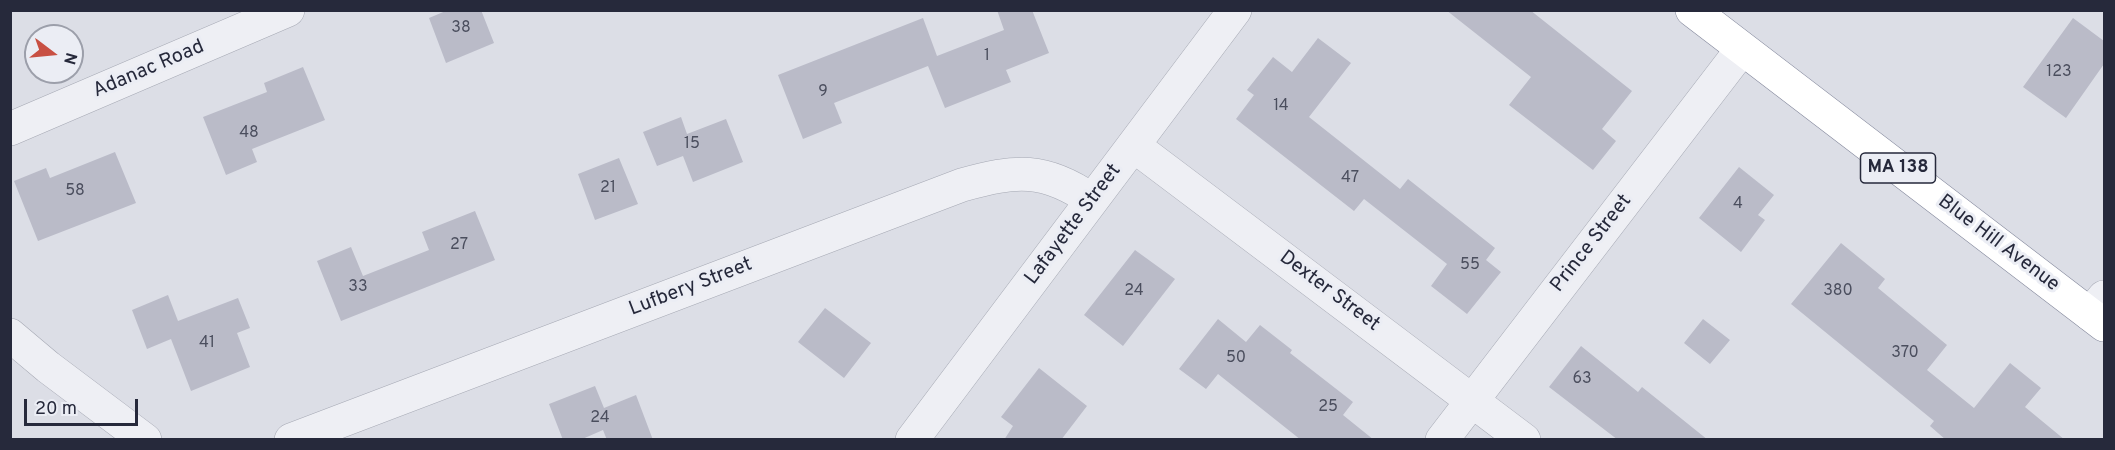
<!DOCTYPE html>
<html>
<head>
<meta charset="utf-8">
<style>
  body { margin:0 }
  #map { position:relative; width:2115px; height:450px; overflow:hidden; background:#dcdee6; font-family:Overpass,sans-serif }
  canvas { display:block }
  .frame { position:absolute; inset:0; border:12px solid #26293b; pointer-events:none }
  .north { position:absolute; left:24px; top:24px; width:60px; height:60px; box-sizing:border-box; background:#ebedf4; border:2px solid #9c9faa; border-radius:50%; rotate:106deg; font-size:16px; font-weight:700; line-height:24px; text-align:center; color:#26293b }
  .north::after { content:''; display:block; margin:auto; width:21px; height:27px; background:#c85043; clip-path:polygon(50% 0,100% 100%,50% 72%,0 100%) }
  .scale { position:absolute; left:24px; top:399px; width:114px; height:27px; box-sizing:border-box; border:3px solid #26293b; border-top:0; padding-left:8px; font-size:18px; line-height:21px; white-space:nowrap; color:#26293b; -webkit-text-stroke:4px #ebedf4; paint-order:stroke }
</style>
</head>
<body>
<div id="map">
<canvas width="2115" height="450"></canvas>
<div class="frame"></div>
<div class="north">N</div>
<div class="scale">20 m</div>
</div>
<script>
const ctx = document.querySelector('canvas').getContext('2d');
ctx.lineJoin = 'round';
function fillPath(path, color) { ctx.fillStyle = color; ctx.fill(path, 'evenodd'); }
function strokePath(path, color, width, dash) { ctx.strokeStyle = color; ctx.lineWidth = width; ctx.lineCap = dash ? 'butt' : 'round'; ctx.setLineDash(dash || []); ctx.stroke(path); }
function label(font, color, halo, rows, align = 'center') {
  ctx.font = font + ' Overpass,sans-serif'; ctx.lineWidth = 6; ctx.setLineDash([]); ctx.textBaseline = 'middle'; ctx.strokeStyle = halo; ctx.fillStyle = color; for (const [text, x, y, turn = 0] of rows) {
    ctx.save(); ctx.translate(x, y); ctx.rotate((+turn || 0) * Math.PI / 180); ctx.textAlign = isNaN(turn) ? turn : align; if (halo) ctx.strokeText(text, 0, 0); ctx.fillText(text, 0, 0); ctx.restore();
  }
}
fillPath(new Path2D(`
  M 448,10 L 481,10 L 494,43 L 446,63 L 429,18 Z
  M 997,10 L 1032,10 L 1049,53 L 1006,70 L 1011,82 L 945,108 L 928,66 L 834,103 L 842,123 L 803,139 L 778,75 L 923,18 L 937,56 L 1004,30 Z
  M 1446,10 L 1530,10 L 1632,91 L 1602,129 L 1616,141 L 1593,170 L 1509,105 L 1531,77 Z
  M 2073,18 L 2104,41 L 2104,64 L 2066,118 L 2023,87 Z
  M 1318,38 L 1351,63 L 1309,117 L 1400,189 L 1408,179 L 1495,248 L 1486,260 L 1501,272 L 1467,314 L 1431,286 L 1447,264 L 1364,199 L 1354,211 L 1236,119 L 1254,95 L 1247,90 L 1273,57 L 1292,72 Z
  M 303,67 L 325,120 L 252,149 L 257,162 L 226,175 L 203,117 L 267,92 L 264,83 Z
  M 681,117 L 687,134 L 726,119 L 743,162 L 693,182 L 683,156 L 657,166 L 643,132 Z
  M 115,152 L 136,203 L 38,241 L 14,181 L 46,168 L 50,178 Z
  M 619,158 L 638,204 L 595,220 L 578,174 Z
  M 1739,167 L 1774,195 L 1758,215 L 1765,220 L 1741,252 L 1699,218 Z
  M 475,211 L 495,260 L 341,321 L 317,261 L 351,247 L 363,276 L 429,250 L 422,232 Z
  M 1841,243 L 1885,279 L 1878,288 L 1947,345 L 1927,370 L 1974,408 L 2010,363 L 2041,388 L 2025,407 L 2065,440 L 1946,440 L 1930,426 L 1934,421 L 1791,304 Z
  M 1135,250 L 1175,279 L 1123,346 L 1084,315 Z
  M 168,295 L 178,321 L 238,298 L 250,328 L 237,333 L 250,367 L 191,391 L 171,339 L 147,349 L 132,310 Z
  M 825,308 L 871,343 L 844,378 L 798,342 Z
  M 1218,319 L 1246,342 L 1260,325 L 1292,350 L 1290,353 L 1353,402 L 1343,415 L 1374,440 L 1301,440 L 1218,374 L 1206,389 L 1179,369 Z
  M 1703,319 L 1730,340 L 1710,364 L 1684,343 Z
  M 1581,346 L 1638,392 L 1642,387 L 1708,440 L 1618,440 L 1549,387 Z
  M 1039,368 L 1087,406 L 1061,440 L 1004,440 L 1013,426 L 1001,417 Z
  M 595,386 L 604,408 L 636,395 L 653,440 L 607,440 L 603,430 L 580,440 L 563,440 L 549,404 Z`), '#babbc8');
const minor = new Path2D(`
  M 10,129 L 288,10
  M 1134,146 L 1524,440
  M 2090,314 L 2104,297
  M 10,335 L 48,367 L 145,440
  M 291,440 L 962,185 C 1016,170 1044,167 1092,200
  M 912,440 L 1235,10
  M 1442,440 L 1742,49`);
const trunk = new Path2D(`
  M 1692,10 L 2104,325`);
strokePath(minor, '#a5a8b3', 34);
strokePath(trunk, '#84889c', 34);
strokePath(minor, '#eeeff4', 33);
strokePath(trunk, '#fff', 33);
label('16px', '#4b4e5e', null, [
  ["38",461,29],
  ["1",987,57],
  ["123",2059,73],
  ["9",823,93],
  ["14",1281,107],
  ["48",249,134],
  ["15",692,145],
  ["47",1350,179],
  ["21",608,189],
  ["58",75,192],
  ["4",1738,205],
  ["27",459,246],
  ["55",1470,266],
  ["33",358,288],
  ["24",1134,292],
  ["380",1838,292],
  ["41",207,344],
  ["370",1905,354],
  ["50",1236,359],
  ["63",1582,380],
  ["25",1328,408],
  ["24",600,419]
]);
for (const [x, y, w] of [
  [1898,168,75]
]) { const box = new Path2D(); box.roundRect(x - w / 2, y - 15, w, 30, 4.5); ctx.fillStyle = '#ebedf4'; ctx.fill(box); strokePath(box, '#26293b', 1.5); }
label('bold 18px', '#26293b', null, [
  ["MA 138",1898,168]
]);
label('20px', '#26293b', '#ebedf4', [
  ["Adanac Road",149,70,-23],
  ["Lafayette Street",1074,225,-53],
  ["Prince Street",1592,244,-52],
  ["Blue Hill Avenue",1998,244,37],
  ["Lufbery Street",691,288,-21],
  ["Dexter Street",1329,292,37]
]);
</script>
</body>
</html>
